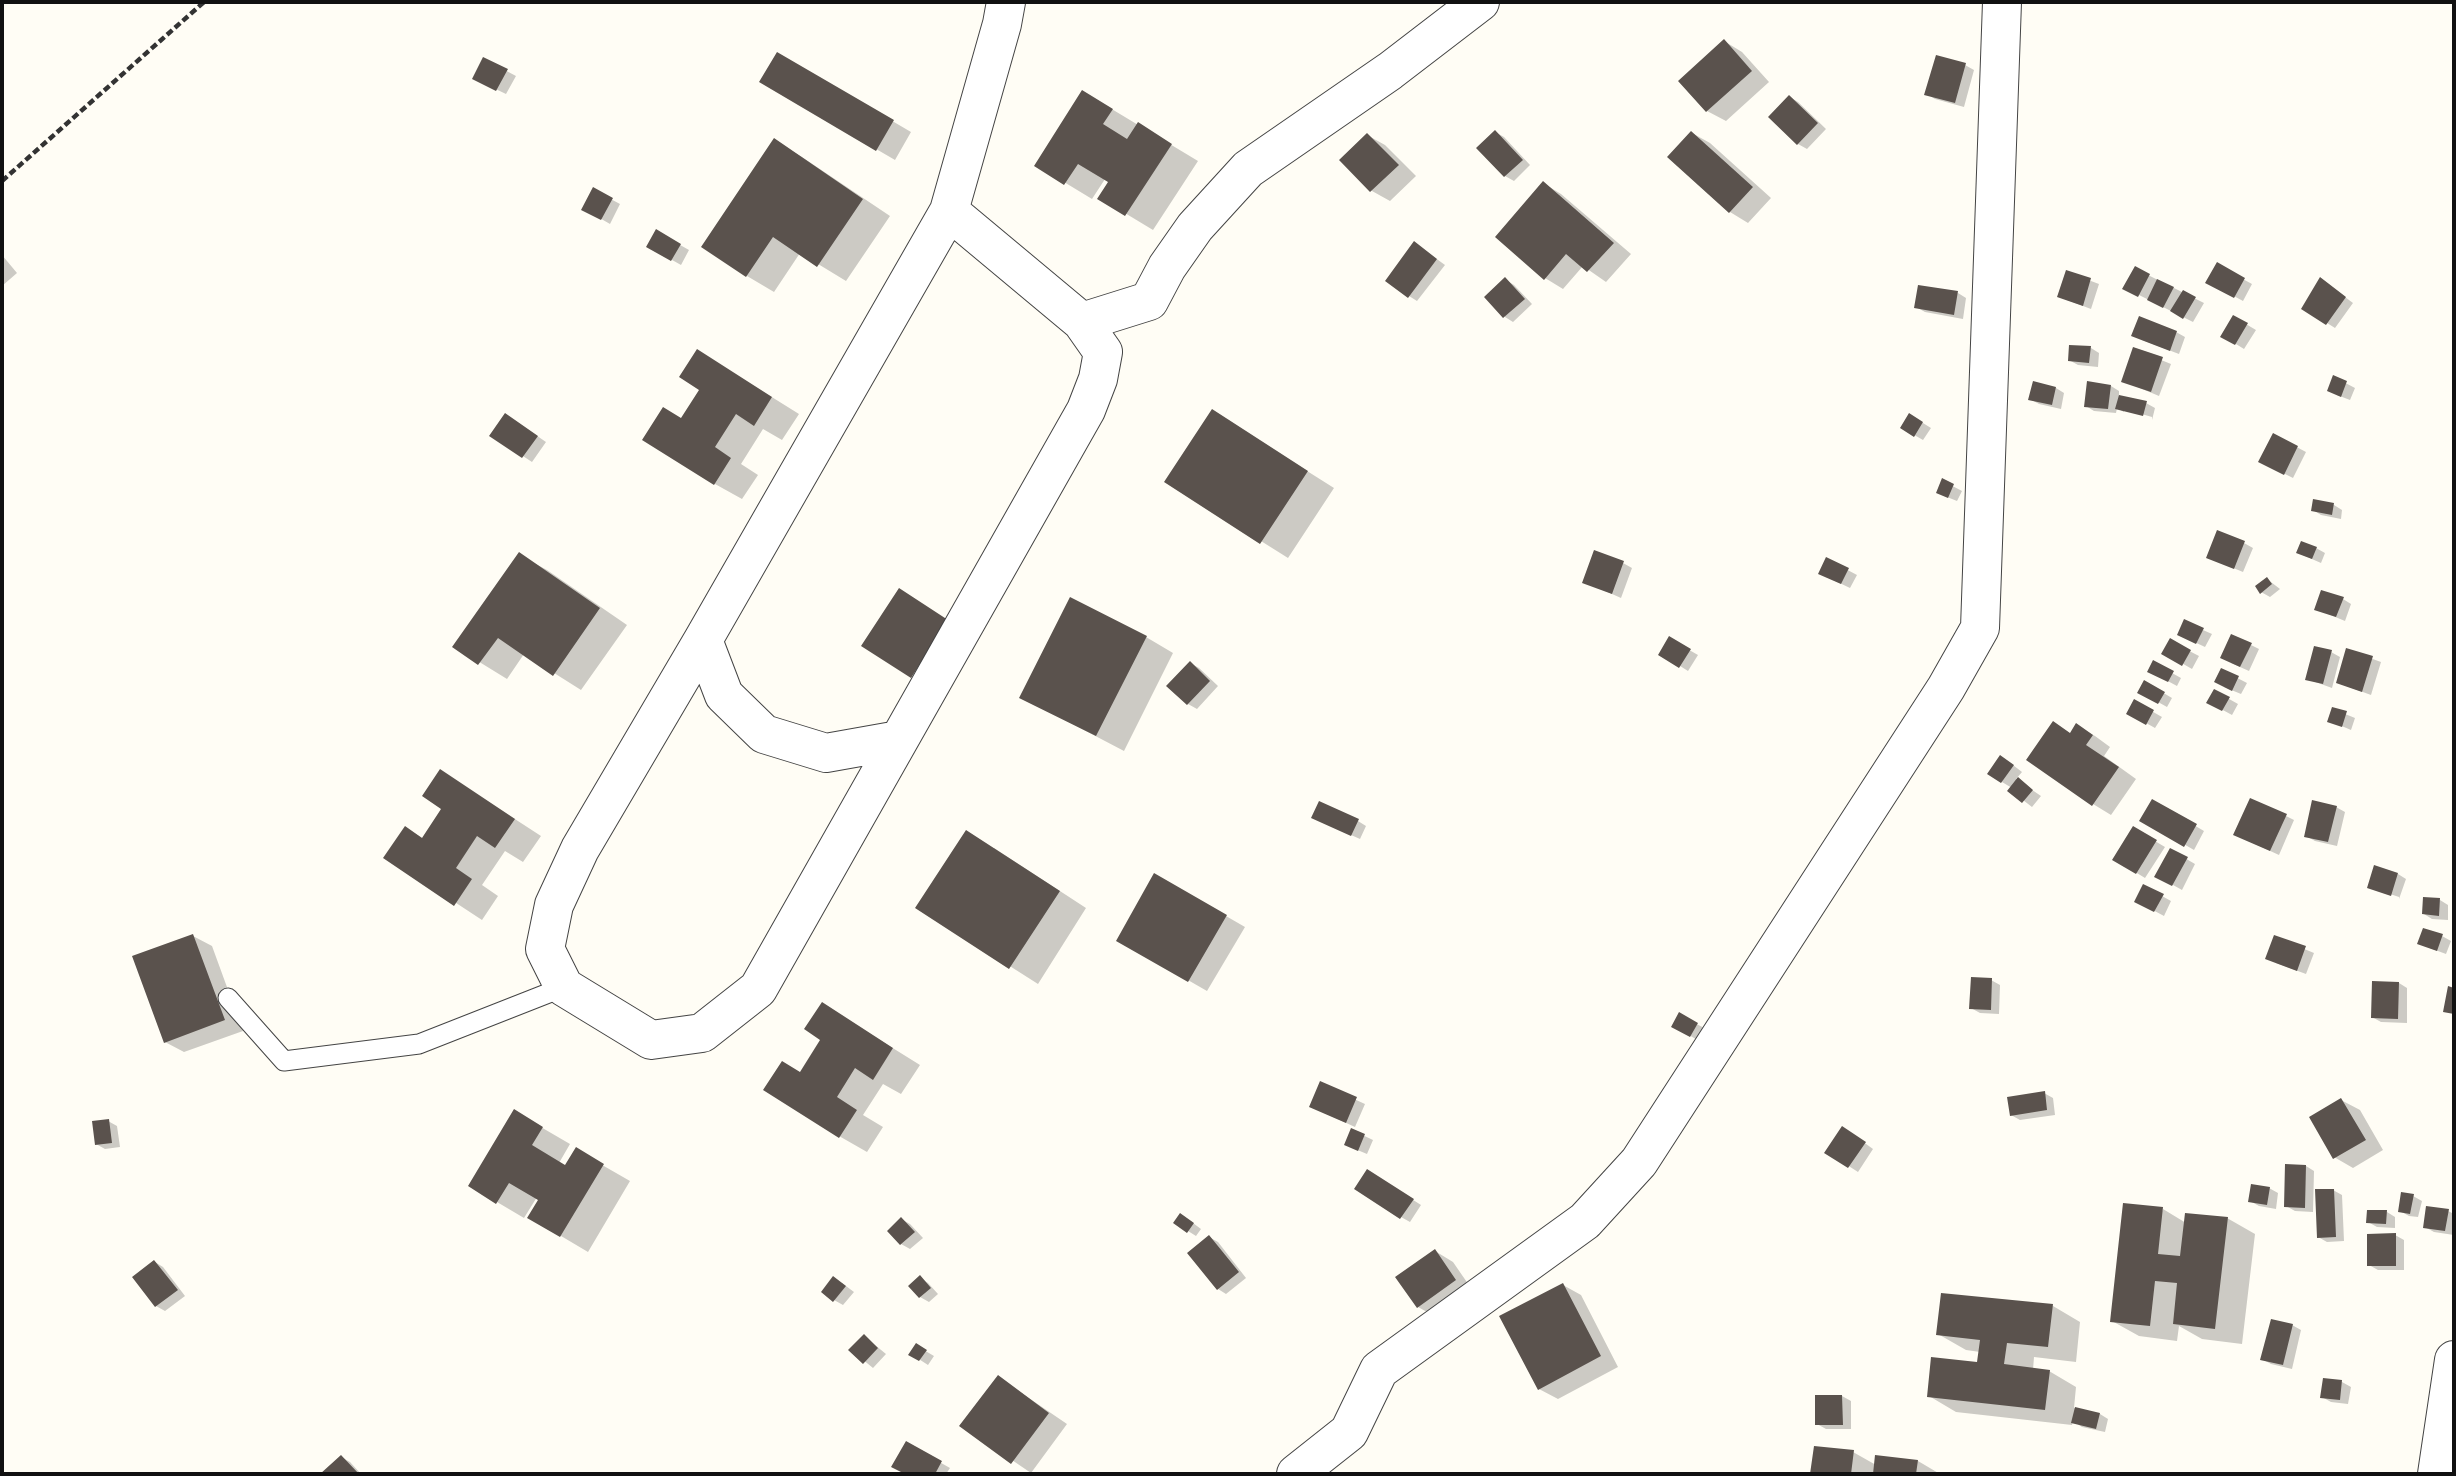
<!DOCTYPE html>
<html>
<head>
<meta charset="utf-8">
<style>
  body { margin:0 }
  #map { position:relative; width:2456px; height:1476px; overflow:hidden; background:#fffdf5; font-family:"Zilla Slab",serif }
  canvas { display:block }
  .frame { position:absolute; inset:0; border:4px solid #111; pointer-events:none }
</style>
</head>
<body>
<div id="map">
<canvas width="2456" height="1476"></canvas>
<div class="frame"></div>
</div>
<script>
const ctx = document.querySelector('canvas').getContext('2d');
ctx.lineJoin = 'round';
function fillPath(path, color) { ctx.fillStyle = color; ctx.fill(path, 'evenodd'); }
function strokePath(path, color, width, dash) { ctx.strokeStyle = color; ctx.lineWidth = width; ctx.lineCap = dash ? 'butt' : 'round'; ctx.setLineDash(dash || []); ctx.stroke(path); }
fillPath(new Path2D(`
  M 1724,41 L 1742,52 L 1769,82 L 1726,121 L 1707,111 L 1680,81 Z
  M 778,54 L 911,132 L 895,160 L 761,82 Z
  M 484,59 L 516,76 L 506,94 L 483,83 Z
  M 1965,65 L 1974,70 L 1964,107 L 1935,99 L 1927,94 Z
  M 1790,97 L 1798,102 L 1826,129 L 1807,149 L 1798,144 Z
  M 1110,108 L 1198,161 L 1153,230 L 1100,198 L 1110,182 L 1105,179 L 1092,199 L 1036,165 Z
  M 1495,132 L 1504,137 L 1530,165 L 1514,181 L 1505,176 Z
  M 1692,133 L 1710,143 L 1771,198 L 1748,223 L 1730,212 Z
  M 1367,135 L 1385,145 L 1416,176 L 1390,201 L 1372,191 L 1341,160 Z
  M 775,141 L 802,157 L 890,216 L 846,281 L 800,253 L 774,292 L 747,276 Z
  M 1543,183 L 1561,194 L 1631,254 L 1606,282 L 1583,266 L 1563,289 L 1545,278 Z
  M 594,190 L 620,204 L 610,224 L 584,209 Z
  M 657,232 L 689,250 L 681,265 L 649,247 Z
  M 1423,249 L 1445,265 L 1417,301 L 1409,296 Z
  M 2,255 L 17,273 L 2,286 Z
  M 2217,265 L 2252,284 L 2243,301 L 2208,282 Z
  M 2136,269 L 2204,303 L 2193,322 L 2125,288 Z
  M 2067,272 L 2099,284 L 2091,309 L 2059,297 Z
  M 1506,280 L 1514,285 L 1532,304 L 1513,322 L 1505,317 Z
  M 2329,285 L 2353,303 L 2335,328 L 2303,308 Z
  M 1958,293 L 1966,298 L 1963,319 L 1925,312 L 1916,307 Z
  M 2234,317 L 2256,330 L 2244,349 L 2223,336 Z
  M 2176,332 L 2185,337 L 2179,354 L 2142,340 Z
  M 2091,348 L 2099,353 L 2098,367 L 2078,365 L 2069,360 Z
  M 2134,349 L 2171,364 L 2159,396 L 2123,381 Z
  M 698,351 L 799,414 L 782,440 L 763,429 L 741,464 L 758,475 L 742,499 L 715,484 L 682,420 L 701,389 Z
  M 2334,377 L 2355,388 L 2350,400 L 2337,395 Z
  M 2111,386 L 2119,391 L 2119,396 L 2146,403 L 2155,408 L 2152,420 L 2152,417 L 2124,409 L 2124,412 L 2117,408 L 2116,413 L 2094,411 L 2086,406 Z
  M 2056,388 L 2064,393 L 2061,409 L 2039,404 L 2030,399 Z
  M 1212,411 L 1334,488 L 1288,558 L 1167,482 Z
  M 1910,415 L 1931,428 L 1923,440 L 1902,428 Z
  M 514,420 L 546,442 L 532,462 L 491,435 Z
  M 2274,435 L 2306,452 L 2293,478 L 2269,466 Z
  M 1943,481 L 1962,491 L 1957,501 L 1947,497 Z
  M 2314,501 L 2334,505 L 2342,510 L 2341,519 L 2321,515 L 2313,510 Z
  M 2244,543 L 2253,548 L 2243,572 L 2209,558 Z
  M 2316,548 L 2325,553 L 2321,563 L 2298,553 Z
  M 519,555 L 547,570 L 627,625 L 581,690 L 524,654 L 507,679 L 455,647 Z
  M 1827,559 L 1857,575 L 1850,588 L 1829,578 Z
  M 1623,563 L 1632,568 L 1621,598 L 1585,582 Z
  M 2267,579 L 2280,589 L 2270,597 L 2261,592 Z
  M 2343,599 L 2351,604 L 2345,621 L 2316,609 Z
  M 2203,630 L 2212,634 L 2205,647 L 2188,639 Z
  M 1146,637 L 1173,653 L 1124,751 L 1021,697 Z
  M 1670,639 L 1698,655 L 1688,671 L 1661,654 Z
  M 2170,641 L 2199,656 L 2192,669 L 2164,653 Z
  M 2251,645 L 2259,649 L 2249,671 L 2231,663 Z
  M 2348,650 L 2381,662 L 2371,695 L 2338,683 Z
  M 2331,652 L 2340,657 L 2332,688 L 2307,679 Z
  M 1190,663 L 1199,668 L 1218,686 L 1197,709 L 1188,704 Z
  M 2154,663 L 2181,678 L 2177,686 L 2149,671 Z
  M 2222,670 L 2247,683 L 2241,694 L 2224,687 Z
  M 2145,682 L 2172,698 L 2167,707 L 2140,692 Z
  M 2215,691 L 2238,704 L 2232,715 L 2208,702 Z
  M 2134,701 L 2162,717 L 2155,728 L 2128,713 Z
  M 2333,709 L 2355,718 L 2351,730 L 2330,721 Z
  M 2054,724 L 2071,734 L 2077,726 L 2095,736 L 2110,747 L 2104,756 L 2136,779 L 2111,815 L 2093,804 Z
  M 2009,762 L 2022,772 L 2016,779 L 2041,796 L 2032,807 L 2010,790 L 2012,788 L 2002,782 Z
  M 441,771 L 541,836 L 523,862 L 505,851 L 482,885 L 498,896 L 482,920 L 386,857 L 406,828 L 424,839 L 444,809 Z
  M 2153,801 L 2204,831 L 2194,850 L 2142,820 Z
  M 2336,807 L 2345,812 L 2337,846 L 2315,841 L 2306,836 Z
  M 2286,816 L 2294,820 L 2279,855 L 2244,839 Z
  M 1358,821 L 1366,826 L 1360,839 L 1322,822 Z
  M 2133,828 L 2165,847 L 2145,878 L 2114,859 Z
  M 994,848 L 1086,908 L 1038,984 L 917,907 Z
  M 2171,850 L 2195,864 L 2182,890 L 2157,876 Z
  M 2398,874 L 2406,879 L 2399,899 L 2399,897 L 2369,887 Z
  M 1155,875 L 1245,927 L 1207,991 L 1118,940 Z
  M 2144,886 L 2171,901 L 2164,916 L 2136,901 Z
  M 2440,900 L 2448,905 L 2448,920 L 2432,919 L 2424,914 Z
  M 193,936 L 212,946 L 243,1031 L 184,1052 L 165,1042 Z
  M 2442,936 L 2451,941 L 2446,954 L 2419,944 Z
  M 2275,937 L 2314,953 L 2306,974 L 2276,963 Z
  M 1991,980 L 2000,985 L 1999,1014 L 1980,1013 L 1971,1008 Z
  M 2399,983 L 2407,988 L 2407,1023 L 2381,1022 L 2372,1017 Z
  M 822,1004 L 920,1065 L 901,1094 L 883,1084 L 863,1115 L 883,1127 L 867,1152 L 839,1136 L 801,1074 L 823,1039 Z
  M 1680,1015 L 1706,1029 L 1699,1041 L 1674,1026 Z
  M 1321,1084 L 1365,1104 L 1355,1127 L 1320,1111 Z
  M 2044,1093 L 2053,1098 L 2055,1115 L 2020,1120 L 2011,1115 Z
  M 2341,1100 L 2360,1110 L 2383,1150 L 2353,1168 L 2334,1157 Z
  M 515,1112 L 570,1144 L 559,1163 L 566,1167 L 576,1150 L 630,1181 L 588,1252 L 529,1217 L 540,1200 L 537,1197 L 524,1218 L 470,1186 Z
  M 108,1121 L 117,1126 L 120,1147 L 105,1149 L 96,1144 Z
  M 1352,1130 L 1373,1140 L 1367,1154 L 1355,1149 Z
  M 1851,1133 L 1873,1149 L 1858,1172 L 1827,1152 Z
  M 2306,1166 L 2314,1171 L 2313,1212 L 2295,1211 L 2286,1206 Z
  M 1376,1176 L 1421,1205 L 1410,1222 L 1401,1217 Z
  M 2269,1188 L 2278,1193 L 2276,1209 L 2259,1206 L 2250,1201 Z
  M 2333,1190 L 2342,1195 L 2344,1241 L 2327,1242 L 2318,1237 Z
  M 2413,1196 L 2422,1201 L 2418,1217 L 2409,1216 L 2400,1211 Z
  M 2163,1209 L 2186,1223 L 2227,1218 L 2255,1234 L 2242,1344 L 2202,1339 L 2179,1326 L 2177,1341 L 2139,1336 L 2112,1321 Z
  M 2448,1211 L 2454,1214 L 2454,1235 L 2434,1232 L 2425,1227 Z
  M 2387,1212 L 2395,1217 L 2395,1228 L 2377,1227 L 2368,1222 Z
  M 901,1219 L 910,1224 L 923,1238 L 910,1249 L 901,1244 Z
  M 1189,1220 L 1201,1229 L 1196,1236 L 1188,1231 Z
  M 2395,1235 L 2404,1240 L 2404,1270 L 2378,1270 L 2369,1265 Z
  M 1209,1237 L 1218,1242 L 1246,1278 L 1226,1294 L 1218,1289 Z
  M 1435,1251 L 1453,1262 L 1473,1291 L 1436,1317 L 1418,1307 Z
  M 155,1262 L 163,1267 L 185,1296 L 165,1311 L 156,1306 Z
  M 920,1278 L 928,1283 L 938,1294 L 929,1302 L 920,1297 L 911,1286 Z
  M 842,1283 L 854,1292 L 843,1305 L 834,1300 Z
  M 1563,1285 L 1581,1295 L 1618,1367 L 1558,1399 L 1539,1389 Z
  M 2053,1306 L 2080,1322 L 2076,1362 L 2034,1357 L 2033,1370 L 2049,1371 L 2076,1387 L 2074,1408 L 2100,1414 L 2108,1419 L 2105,1432 L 2082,1427 L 2073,1421 L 2072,1425 L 1956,1412 L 1929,1396 L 1979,1364 L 1980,1352 L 1966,1350 L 1938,1334 Z
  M 2292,1325 L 2301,1330 L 2292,1369 L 2271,1364 L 2262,1359 Z
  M 864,1336 L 886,1354 L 873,1368 L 851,1350 Z
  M 917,1346 L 934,1356 L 928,1365 L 911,1354 Z
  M 998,1377 L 1067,1424 L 1031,1473 L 962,1426 Z
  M 2325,1380 L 2342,1382 L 2351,1387 L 2348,1404 L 2331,1402 L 2322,1397 Z
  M 1842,1396 L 1851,1401 L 1851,1429 L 1826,1429 L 1817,1424 Z
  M 906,1443 L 950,1468 L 946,1474 L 908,1474 L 893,1466 Z
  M 1815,1448 L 1853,1452 L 1876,1465 L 1918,1461 L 1940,1474 L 1812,1474 Z
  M 341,1457 L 350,1462 L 361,1474 L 323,1474 Z`), '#0003');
fillPath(new Path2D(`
  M 1724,39 L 1752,71 L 1706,112 L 1678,81 Z
  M 777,52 L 894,120 L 876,151 L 759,82 Z
  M 1936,55 L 1966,63 L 1955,103 L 1924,95 Z
  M 483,57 L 508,69 L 496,91 L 472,79 Z
  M 1082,90 L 1113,109 L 1103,124 L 1127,139 L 1138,122 L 1172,144 L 1125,216 L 1097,199 L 1108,182 L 1078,164 L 1064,185 L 1034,166 Z
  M 1789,95 L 1818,123 L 1797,145 L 1768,117 Z
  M 1495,130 L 1523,160 L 1504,177 L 1476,148 Z
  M 1691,131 L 1753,187 L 1729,213 L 1667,157 Z
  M 1367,133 L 1399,165 L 1370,192 L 1339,160 Z
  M 774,138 L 863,199 L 817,267 L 773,237 L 746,277 L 701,247 Z
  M 1543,181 L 1614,243 L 1587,272 L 1566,254 L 1544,280 L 1495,237 Z
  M 593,187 L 613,198 L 601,220 L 581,210 Z
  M 656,229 L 681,244 L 671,261 L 646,247 Z
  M 1414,241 L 1437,259 L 1408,298 L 1385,281 Z
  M 2217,262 L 2245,278 L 2234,298 L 2205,283 Z
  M 2135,266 L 2150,274 L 2138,297 L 2122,289 Z
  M 2066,270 L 2091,278 L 2083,306 L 2057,297 Z
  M 1505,277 L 1525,299 L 1503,318 L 1484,297 Z
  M 2320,277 L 2346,297 L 2326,325 L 2301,309 Z
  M 2157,279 L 2174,287 L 2163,308 L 2147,300 Z
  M 1918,285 L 1958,291 L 1954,315 L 1914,308 Z
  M 2183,290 L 2196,297 L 2183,319 L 2170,311 Z
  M 2233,315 L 2248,323 L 2235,345 L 2220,337 Z
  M 2139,316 L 2177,331 L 2170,351 L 2131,336 Z
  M 2069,345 L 2091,346 L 2089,363 L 2068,361 Z
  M 2133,347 L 2163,357 L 2151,392 L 2121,382 Z
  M 697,349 L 772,397 L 754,426 L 736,414 L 715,447 L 731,458 L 714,485 L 642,440 L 663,407 L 681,418 L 699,390 L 679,377 Z
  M 2333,375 L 2347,381 L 2341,397 L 2327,391 Z
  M 2033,381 L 2056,387 L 2052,405 L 2028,400 Z
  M 2087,381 L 2111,385 L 2108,409 L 2084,407 Z
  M 2119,395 L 2147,401 L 2143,416 L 2115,409 Z
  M 1212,409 L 1308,471 L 1260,544 L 1164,482 Z
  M 505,413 L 538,436 L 522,458 L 489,436 Z
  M 1909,413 L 1923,422 L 1914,437 L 1900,428 Z
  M 2273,433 L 2298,446 L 2284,475 L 2258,462 Z
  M 1942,478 L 1954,484 L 1948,498 L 1936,493 Z
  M 2313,499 L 2334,503 L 2332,515 L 2311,511 Z
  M 2217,530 L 2245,541 L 2234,569 L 2206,558 Z
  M 2301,541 L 2317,547 L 2312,559 L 2296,553 Z
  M 1594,550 L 1624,561 L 1612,594 L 1582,583 Z
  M 519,552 L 600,608 L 553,676 L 498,638 L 478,665 L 452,647 Z
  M 1826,557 L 1849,568 L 1841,584 L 1818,574 Z
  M 2267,577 L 2272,584 L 2260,594 L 2255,586 Z
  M 899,588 L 948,620 L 911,678 L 861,646 Z
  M 2321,590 L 2344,597 L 2336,617 L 2314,610 Z
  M 1070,597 L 1147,636 L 1096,736 L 1019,698 Z
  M 2184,619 L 2204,628 L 2196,644 L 2177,635 Z
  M 2231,634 L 2252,643 L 2240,667 L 2220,658 Z
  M 1669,636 L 1691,649 L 1679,668 L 1658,655 Z
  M 2170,638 L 2191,650 L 2182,666 L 2161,654 Z
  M 2314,646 L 2332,650 L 2323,684 L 2305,680 Z
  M 2346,648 L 2373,656 L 2362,692 L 2336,683 Z
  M 2153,660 L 2174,671 L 2168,682 L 2147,672 Z
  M 1190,661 L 1210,681 L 1187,705 L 1166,686 Z
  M 2221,668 L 2239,676 L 2232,691 L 2214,682 Z
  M 2144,680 L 2165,692 L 2158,704 L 2137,693 Z
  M 2214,689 L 2230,697 L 2222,711 L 2206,703 Z
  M 2134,699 L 2154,710 L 2146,725 L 2126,714 Z
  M 2332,707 L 2347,711 L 2342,727 L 2327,722 Z
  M 2053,721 L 2070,733 L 2076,723 L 2093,735 L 2086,745 L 2119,767 L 2092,806 L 2026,760 Z
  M 2000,755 L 2014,765 L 2001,783 L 1987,774 Z
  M 440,769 L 515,819 L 495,848 L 477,836 L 456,868 L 472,879 L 454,906 L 383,858 L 405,826 L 422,838 L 441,809 L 422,796 Z
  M 2018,777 L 2033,790 L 2022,803 L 2007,791 Z
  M 2250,798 L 2287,814 L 2270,851 L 2233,835 Z
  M 2152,799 L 2197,824 L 2184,847 L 2139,821 Z
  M 2312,800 L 2337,806 L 2328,842 L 2304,837 Z
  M 1319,801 L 1359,819 L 1351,836 L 1311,818 Z
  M 2133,826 L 2157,840 L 2136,874 L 2112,860 Z
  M 966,830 L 1060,891 L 1009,969 L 915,908 Z
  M 2170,848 L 2188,857 L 2172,886 L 2154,877 Z
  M 2374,865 L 2398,873 L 2391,896 L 2367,888 Z
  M 1154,873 L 1227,915 L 1188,982 L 1116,941 Z
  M 2143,884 L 2164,894 L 2154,912 L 2134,902 Z
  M 2423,897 L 2440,898 L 2439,916 L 2422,914 Z
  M 2423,928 L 2443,934 L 2437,951 L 2417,944 Z
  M 193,934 L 225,1020 L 164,1043 L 132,956 Z
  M 2274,935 L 2306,946 L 2297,971 L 2265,959 Z
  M 1971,977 L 1992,978 L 1991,1010 L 1969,1009 Z
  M 2372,981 L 2399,982 L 2398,1019 L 2371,1018 Z
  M 2448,986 L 2454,988 L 2454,1014 L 2443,1012 Z
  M 822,1002 L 893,1048 L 873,1080 L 855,1068 L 837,1097 L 857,1110 L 839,1138 L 763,1090 L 782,1061 L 800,1072 L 820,1040 L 804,1029 Z
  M 1679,1012 L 1698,1023 L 1690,1037 L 1671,1027 Z
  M 1320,1081 L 1357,1097 L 1346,1123 L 1309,1107 Z
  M 2045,1091 L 2047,1110 L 2010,1116 L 2007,1097 Z
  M 2341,1098 L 2366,1140 L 2333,1159 L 2309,1117 Z
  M 514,1109 L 543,1127 L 532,1145 L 565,1165 L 576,1147 L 604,1164 L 560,1237 L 527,1218 L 538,1200 L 509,1183 L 496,1204 L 468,1186 Z
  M 109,1119 L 112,1143 L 95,1145 L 92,1121 Z
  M 1842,1126 L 1866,1142 L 1848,1168 L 1824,1153 Z
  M 1351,1128 L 1365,1134 L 1358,1151 L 1344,1145 Z
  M 2285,1164 L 2306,1165 L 2305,1208 L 2284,1207 Z
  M 1367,1169 L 1414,1199 L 1400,1219 L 1354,1189 Z
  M 2251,1184 L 2270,1187 L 2267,1205 L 2248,1202 Z
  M 2315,1189 L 2334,1189 L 2336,1237 L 2317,1238 Z
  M 2401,1192 L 2414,1194 L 2410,1214 L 2398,1212 Z
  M 2123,1203 L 2163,1207 L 2158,1254 L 2180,1256 L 2185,1213 L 2228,1217 L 2215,1329 L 2173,1324 L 2177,1283 L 2155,1281 L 2150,1326 L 2110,1322 Z
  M 2426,1206 L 2449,1209 L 2445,1231 L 2423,1228 Z
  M 2367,1210 L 2387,1210 L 2386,1224 L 2366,1223 Z
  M 1180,1213 L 1194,1223 L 1187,1233 L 1173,1223 Z
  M 901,1217 L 915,1232 L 900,1245 L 887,1231 Z
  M 2396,1233 L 2396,1266 L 2367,1266 L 2367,1234 Z
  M 1209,1235 L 1239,1272 L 1217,1290 L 1187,1253 Z
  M 1435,1249 L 1456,1280 L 1417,1308 L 1395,1277 Z
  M 154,1260 L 178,1290 L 155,1307 L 132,1277 Z
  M 920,1275 L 931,1288 L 919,1298 L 908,1286 Z
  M 833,1276 L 846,1286 L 833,1302 L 821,1292 Z
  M 1563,1283 L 1601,1356 L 1538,1390 L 1499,1316 Z
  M 1941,1293 L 2053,1304 L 2048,1347 L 2007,1343 L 2004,1364 L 2050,1370 L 2045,1410 L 1927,1397 L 1931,1357 L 1977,1362 L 1980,1340 L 1936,1335 Z
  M 2271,1319 L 2293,1324 L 2283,1365 L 2260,1360 Z
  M 864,1334 L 878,1348 L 863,1364 L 848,1350 Z
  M 916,1343 L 927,1350 L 919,1361 L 908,1355 Z
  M 998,1375 L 1049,1413 L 1011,1464 L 959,1426 Z
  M 2323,1378 L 2342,1380 L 2340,1400 L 2320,1398 Z
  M 1815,1395 L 1842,1395 L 1843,1425 L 1815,1425 Z
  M 2075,1407 L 2100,1413 L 2096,1429 L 2071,1423 Z
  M 906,1441 L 942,1461 L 935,1474 L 905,1474 L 891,1467 Z
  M 1814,1446 L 1854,1450 L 1851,1474 L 1810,1474 Z
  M 341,1455 L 359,1474 L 320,1474 Z
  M 1875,1455 L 1918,1460 L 1916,1474 L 1873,1474 Z`), '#5a524d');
const service = new Path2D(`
  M 228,998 L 284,1061 L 419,1044 L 564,987`);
const minor = new Path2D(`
  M 949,211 L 1082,322 L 1103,352 L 1098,379 L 1086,410 L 758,989 L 702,1033 L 651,1040 L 564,987 L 545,949 L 554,905 L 580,849 L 703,640 L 949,211 L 1002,24 L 1006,2
  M 1082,322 L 1149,301 L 1167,267 L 1195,227 L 1248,169 L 1390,71 L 1480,2
  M 703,640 L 724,695 L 764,734 L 826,753 L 899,740
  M 1296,1474 L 1349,1432 L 1379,1370 L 1585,1221 L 1639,1162 L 1946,688 L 1980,628 L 2002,2
  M 2437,1474 L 2454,1360`);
strokePath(service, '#444', 21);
strokePath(minor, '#444', 40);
strokePath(new Path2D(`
  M 2,181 L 204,2`), '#333', 4.5, [7, 3.5]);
strokePath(service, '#fff', 19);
strokePath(minor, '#fff', 38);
</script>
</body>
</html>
